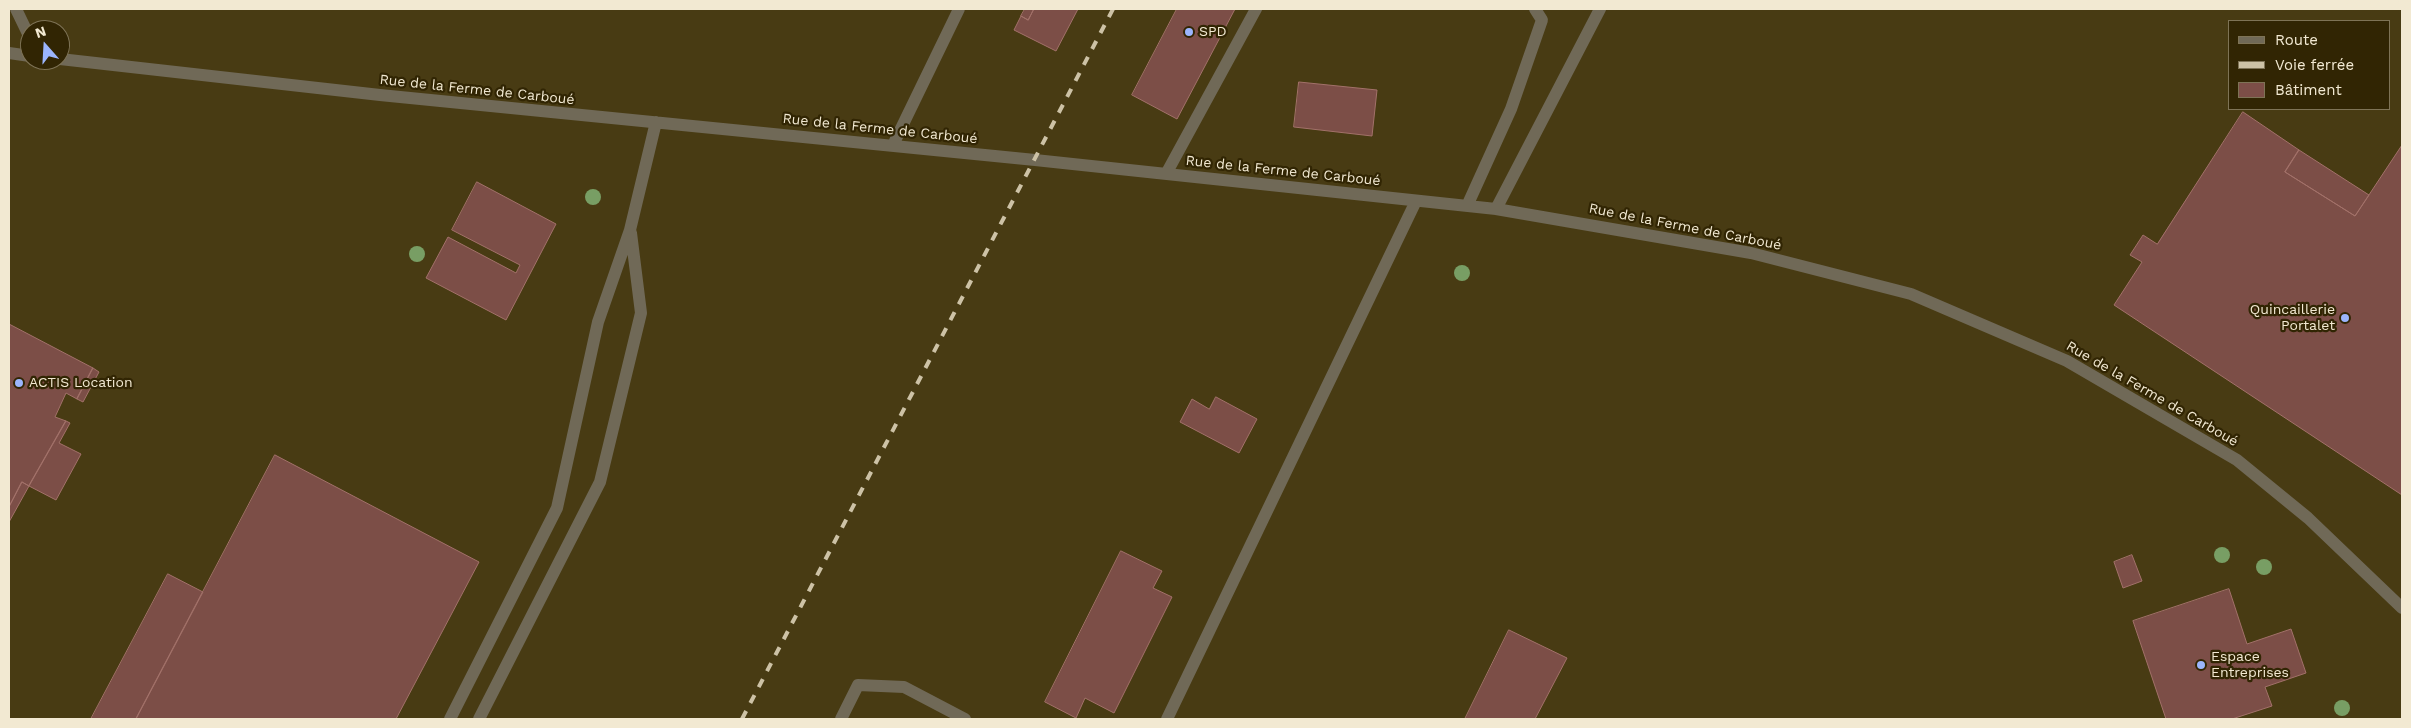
<!DOCTYPE html>
<html>
<head>
<meta charset="utf-8">
<style>
  body { margin:0 }
  #map { position:relative; width:2411px; height:728px; overflow:hidden; background:#3e2e00; font-family:"Work Sans",sans-serif }
  canvas { display:block }
  .frame { position:absolute; inset:0; border:10px solid #f2e9d2; pointer-events:none }
  .legend { position:absolute; left:2228px; top:20px; width:162px; height:90px; box-sizing:border-box; background:#312503; border:1px solid #7e7356; margin:0; padding:6px 9px; list-style:none; font-size:15px; color:#f2e9d2 }
  .legend li { display:flex; align-items:center; gap:10px; height:25px }
  .legend b { width:25px; border:1px solid #7e7356 }
  .north { position:absolute; left:20px; top:20px; width:50px; height:50px; box-sizing:border-box; background:#312503; border:1px solid #7e7356; border-radius:50%; rotate:341deg; font-size:14px; font-weight:700; line-height:20px; text-align:center; color:#f2e9d2 }
  .north::after { content:''; display:block; margin:auto; width:18px; height:22px; background:#9bb5fd; clip-path:polygon(50% 0,100% 100%,50% 72%,0 100%) }
</style>
</head>
<body>
<div id="map">
<canvas width="2411" height="728"></canvas>
<div class="frame"></div>
<ul class="legend">
<li><b style="height:6px;background:#706957"></b>Route</li>
<li><b style="height:6px;background:#cdc2a6"></b>Voie ferrée</li>
<li><b style="height:14px;background:#7c4e47"></b>Bâtiment</li>
</ul>
<div class="north">N</div>
</div>
<script>
const ctx = document.querySelector('canvas').getContext('2d');
ctx.lineJoin = 'round';
function fillPath(path, color) { ctx.fillStyle = color; ctx.fill(path, 'evenodd'); }
function strokePath(path, color, width, dash) { ctx.strokeStyle = color; ctx.lineWidth = width; ctx.lineCap = dash ? 'butt' : 'round'; ctx.setLineDash(dash || []); ctx.stroke(path); }
function label(font, color, halo, rows, align = 'center') {
  ctx.font = font + ' "Work Sans",sans-serif'; ctx.lineWidth = 4.5; ctx.setLineDash([]); ctx.textBaseline = 'middle'; ctx.strokeStyle = halo; ctx.fillStyle = color; for (const [text, x, y, turn = 0] of rows) {
    ctx.save(); ctx.translate(x, y); ctx.rotate((+turn || 0) * Math.PI / 180); ctx.textAlign = isNaN(turn) ? turn : align; if (halo) ctx.strokeText(text, 0, 0); ctx.fillText(text, 0, 0); ctx.restore();
  }
}
fillPath(new Path2D(`
  M 9,9 L 2402,9 L 2402,719 L 9,719 ZM 2230,21 L 2390,21 L 2390,109 L 2230,109 ZM 30,30 L 60,30 L 60,60 L 30,60 Z`), '#483b13');
const building = new Path2D(`
  M 1025,9 L 1034,9 L 1028,20 L 1021,16 Z
  M 1034,9 L 1078,9 L 1056,51 L 1014,30 L 1021,16 L 1028,20 Z
  M 1177,9 L 1235,9 L 1177,119 L 1132,95 Z
  M 1299,82 L 1377,90 L 1372,136 L 1294,127 Z
  M 2243,112 L 2299,150 L 2285,172 L 2355,216 L 2402,145 L 2402,495 L 2114,305 L 2142,262 L 2130,255 L 2143,235 L 2157,244 Z
  M 2299,150 L 2369,195 L 2355,216 L 2285,172 Z
  M 477,182 L 556,224 L 506,320 L 426,278 L 448,237 L 516,273 L 520,265 L 452,230 Z
  M 9,324 L 93,368 L 77,399 L 66,393 L 55,417 L 66,421 L 29,486 L 22,482 L 9,507 Z
  M 93,368 L 99,372 L 83,402 L 77,399 Z
  M 1216,397 L 1257,419 L 1239,453 L 1180,422 L 1192,399 L 1209,409 Z
  M 66,421 L 70,423 L 59,443 L 81,454 L 56,500 L 29,486 Z
  M 275,455 L 479,562 L 396,719 L 136,719 Z
  M 22,482 L 29,486 L 9,522 L 9,507 Z
  M 1121,551 L 1162,571 L 1153,588 L 1172,597 L 1114,713 L 1085,698 L 1076,718 L 1045,702 Z
  M 2132,555 L 2142,581 L 2123,588 L 2114,562 Z
  M 168,574 L 203,592 L 136,719 L 91,719 Z
  M 2229,589 L 2247,644 L 2291,629 L 2306,673 L 2265,687 L 2272,706 L 2232,719 L 2166,719 L 2133,621 Z
  M 1509,630 L 1567,658 L 1535,719 L 1465,719 Z`);
fillPath(building, '#7c4e47');
strokePath(building, '#a27169', 1);
strokePath(new Path2D(`
  M 16,9 L 30,38
  M 9,53 L 30,56
  M 60,59 L 380,95 L 1035,160 L 1496,209 L 1751,253 L 1911,294 L 2067,361 L 2237,460 L 2308,518 L 2402,608
  M 893,145 L 959,9
  M 1166,174 L 1256,9
  M 1467,206 L 1511,109 L 1542,20 L 1535,9
  M 1496,209 L 1600,9
  M 450,719 L 557,508 L 598,322 L 630,230 L 656,122
  M 479,719 L 600,482 L 641,313 L 631,233
  M 841,719 L 858,685 L 904,687 L 965,719
  M 1167,719 L 1416,201`), '#706957', 12);
strokePath(new Path2D(`
  M 742,719 L 1113,9`), '#cdc2a6', 4, [9, 9]);
ctx.fillStyle = '#789e64';
for (const [x, y] of [
  [593,197],
  [417,254],
  [1462,273],
  [2222,555],
  [2264,567],
  [2342,708]
]) { ctx.beginPath(); ctx.arc(x, y, 8, 0, 2 * Math.PI); ctx.fill(); }
for (const [x, y, r, color] of [
  [1189,32,5,"#9bb5fd"],
  [2345,318,5,"#9bb5fd"],
  [19,383,5,"#9bb5fd"],
  [2201,665,5,"#9bb5fd"]
]) { const dot = new Path2D(); dot.arc(x, y, r, 0, 2 * Math.PI); ctx.fillStyle = color; ctx.fill(dot); strokePath(dot, '#312503', 2); }
label('14px', '#f2e9d2', '#312503', [
  ["SPD",1199,32],
  ["Quincaillerie",2335,310,"right"],
  ["Portalet",2335,326,"right"],
  ["ACTIS Location",29,383],
  ["Espace",2211,657],
  ["Entreprises",2211,673]
], 'left');
label('14px', '#f2e9d2', '#312503', [
  ["Rue de la Ferme de Carboué",477,90,6],
  ["Rue de la Ferme de Carboué",880,129,6],
  ["Rue de la Ferme de Carboué",1283,171,6],
  ["Rue de la Ferme de Carboué",1685,227,11],
  ["Rue de la Ferme de Carboué",2152,394,30]
]);
</script>
</body>
</html>
